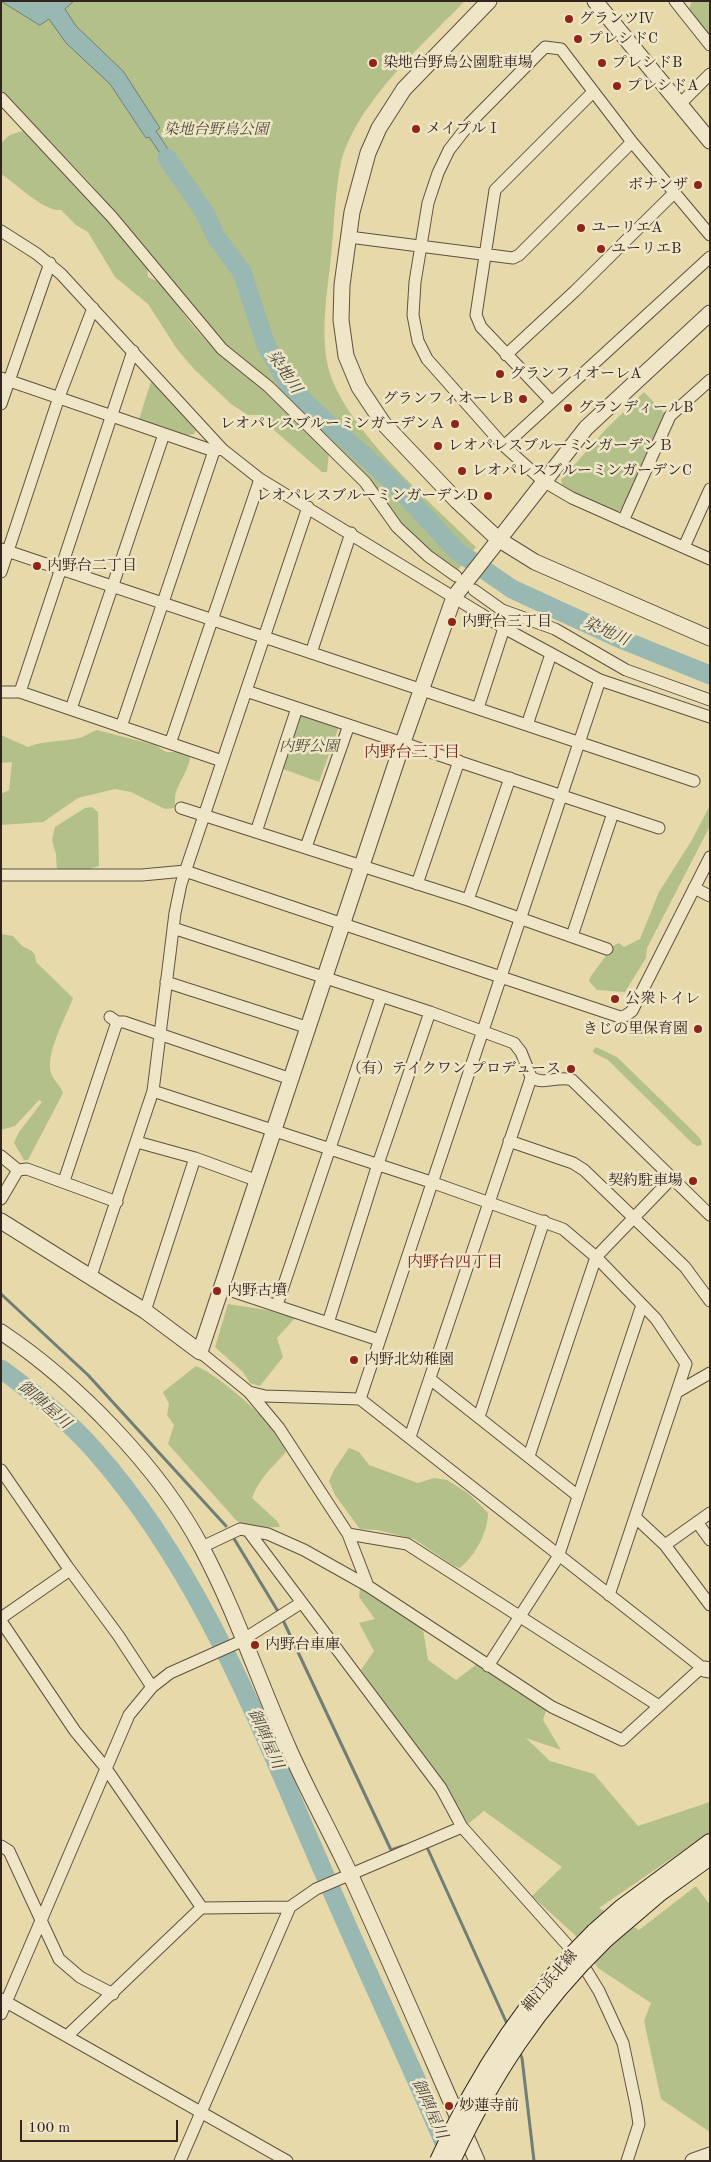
<!DOCTYPE html>
<html>
<head>
<meta charset="utf-8">
<style>
  body { margin:0 }
  #map { position:relative; width:711px; height:2162px; overflow:hidden; background:#e7d9a9; font-family:"Old Standard TT",serif }
  canvas { display:block }
  .frame { position:absolute; inset:0; border:2px solid #33241f; pointer-events:none }
  .scale { position:absolute; left:20px; top:2120px; width:158px; height:22px; box-sizing:border-box; border:2px solid #33241f; border-top:0; padding-left:6px; font-size:15px; line-height:18px; white-space:nowrap; color:#33241f; -webkit-text-stroke:4px #efe6c7; paint-order:stroke }
</style>
</head>
<body>
<div id="map">
<canvas width="711" height="2162"></canvas>
<div class="frame"></div>
<div class="scale">100 m</div>
</div>
<script>
const ctx = document.querySelector('canvas').getContext('2d');
ctx.lineJoin = 'round';
function fillPath(path, color) { ctx.fillStyle = color; ctx.fill(path, 'evenodd'); }
function strokePath(path, color, width, dash) { ctx.strokeStyle = color; ctx.lineWidth = width; ctx.lineCap = dash ? 'butt' : 'round'; ctx.setLineDash(dash || []); ctx.stroke(path); }
function label(font, color, halo, rows, align = 'center') {
  ctx.font = font + ' "Old Standard TT","Noto Serif JP",serif'; ctx.lineWidth = 5; ctx.setLineDash([]); ctx.textBaseline = 'middle'; ctx.strokeStyle = halo; ctx.fillStyle = color; for (const [text, x, y, turn = 0] of rows) {
    ctx.save(); ctx.translate(x, y); ctx.rotate((+turn || 0) * Math.PI / 180); ctx.textAlign = isNaN(turn) ? turn : align; if (halo) ctx.strokeText(text, 0, 0); ctx.fillText(text, 0, 0); ctx.restore();
  }
}
fillPath(new Path2D(`
  M 1,1 L 465,1 C 423,44 351,108 340,168 C 334,200 334,234 330,266 C 326,300 319,346 332,379 C 353,435 432,504 476,547 L 457,571 L 428,550 L 401,523 L 370,481 L 225,344 L 91,184 L 1,90 Z
  M 692,1 L 710,1 L 710,36 L 688,11 Z
  M 22,131 L 32,136 L 147,265 L 148,277 L 161,283 L 191,324 L 216,351 L 265,390 L 329,451 L 327,472 L 322,472 L 275,431 L 269,421 L 261,415 L 248,415 L 231,404 L 194,369 L 177,349 L 148,304 L 115,277 L 88,232 L 76,225 L 61,210 C 44,212 17,184 1,174 L 1,143 L 10,135 Z
  M 152,379 L 197,429 L 194,434 L 187,435 L 139,419 Z
  M 644,392 L 666,415 L 624,509 L 615,512 L 563,488 L 561,480 L 606,429 Z
  M 299,712 L 339,726 L 319,782 L 280,768 Z
  M 97,730 L 155,745 L 166,752 L 185,752 L 190,758 C 188,771 180,780 176,792 C 174,798 176,802 174,808 L 165,809 L 131,792 L 115,789 L 78,798 L 43,822 L 1,825 L 1,794 L 9,790 L 12,762 L 1,763 L 1,735 L 28,747 C 44,740 63,742 79,738 C 85,737 90,732 97,730 Z
  M 710,805 L 710,826 L 647,948 L 646,958 L 625,992 L 597,990 L 589,981 L 591,976 L 613,946 L 619,943 L 624,947 L 640,939 L 659,892 L 692,840 Z
  M 92,807 L 98,812 L 99,866 L 85,870 L 57,871 L 56,854 L 52,840 L 55,827 L 85,808 Z
  M 1,934 L 13,936 L 22,946 L 32,951 L 35,955 L 36,962 L 73,998 C 66,1017 45,1054 51,1073 C 53,1080 61,1086 63,1093 L 28,1160 L 24,1160 L 14,1143 L 19,1132 L 42,1102 L 39,1100 L 15,1126 L 1,1130 Z
  M 596,1047 L 617,1057 L 697,1135 L 701,1140 L 702,1145 L 697,1146 L 692,1143 L 608,1060 L 594,1053 L 593,1050 Z
  M 228,1304 L 267,1310 L 295,1318 L 277,1338 L 283,1357 L 260,1386 L 250,1383 L 243,1372 L 215,1347 Z
  M 196,1366 C 218,1374 282,1429 286,1452 C 272,1468 259,1478 252,1498 L 278,1522 L 280,1527 L 247,1528 L 236,1520 L 168,1444 L 174,1425 L 167,1415 L 169,1404 L 163,1392 Z
  M 349,1448 L 359,1452 L 369,1465 L 418,1483 L 434,1478 L 447,1480 L 469,1494 L 488,1513 C 488,1532 475,1556 460,1568 L 454,1566 L 414,1539 L 377,1530 L 360,1529 L 335,1495 L 329,1481 L 334,1470 Z
  M 360,1587 L 423,1629 L 428,1660 L 456,1680 L 477,1664 L 547,1707 L 543,1720 L 561,1750 L 526,1738 L 550,1761 L 594,1774 L 638,1826 L 710,1802 L 710,1832 L 599,1908 L 639,1930 L 696,1886 L 710,1905 L 710,2132 L 661,2099 L 644,2021 L 651,2003 L 598,1968 L 575,1935 L 532,1896 L 562,1867 L 484,1811 L 468,1824 L 361,1670 L 374,1651 L 359,1623 L 375,1619 L 359,1597 Z`), '#b3c08a');
const water = new Path2D(`
  M 1,1 L 74,1 L 65,9 L 76,26 L 123,71 L 160,128 L 156,131 L 186,176 L 179,181 L 149,137 L 146,138 L 110,84 L 66,43 L 49,19 L 40,25 Z`);
fillPath(water, '#9ab8b2');
strokePath(water, '#717d77', 1);
strokePath(new Path2D(`
  M 1,1294 L 88,1375 L 226,1526
  M 233,1537 L 279,1613
  M 282,1618 L 391,1850 L 403,1846
  M 426,1845 L 508,2026
  M 520,2053 L 522,2058 L 534,2161`), '#717d77', 3);
strokePath(new Path2D(`
  M 167,158 L 205,213 L 216,237 L 242,272 L 266,345 L 289,385 L 309,406 L 391,480 L 457,551 L 512,589 L 623,640 L 710,675
  M 1,1369 C 34,1393 68,1420 95,1451 C 201,1571 258,1722 321,1866 C 363,1964 409,2060 450,2157`), '#9ab8b2', 19);
const minor = new Path2D(`
  M 675,1 L 710,45
  M 1,98 L 112,217 L 222,349 L 269,387 L 365,482 L 397,527 L 428,556 L 456,576
  M 679,105 L 710,74
  M 1,231 L 37,254 L 61,274 L 222,449 L 260,479 L 504,628 L 600,680 L 710,717
  M 710,235 L 632,142 L 561,49 L 545,47 L 470,123 L 449,150 L 438,173 L 428,203 L 415,282 L 413,315 L 418,341 L 427,359 L 504,446 L 543,481 L 572,498 L 710,559
  M 349,237 L 513,258 L 519,255 L 632,142
  M 506,355 L 575,291 L 674,193
  M 1,378 L 214,451 L 221,449
  M 551,401 L 481,327 L 476,315 L 495,190 L 593,92
  M 1,404 L 50,263
  M 504,446 L 710,257
  M 623,521 L 670,416 L 710,380
  M 684,547 L 710,489
  M 1,549 L 694,781
  M 1,572 L 59,397 L 93,308
  M 474,590 L 502,610 L 555,629 L 626,670 L 710,700
  M 311,653 L 351,533
  M 246,691 L 659,828
  M 1,692 L 20,692 L 222,761
  M 20,692 L 133,351
  M 478,708 L 504,628
  M 71,709 L 164,434
  M 527,725 L 551,654
  M 121,727 L 214,451
  M 171,741 L 260,479
  M 181,808 L 468,900 L 607,949
  M 256,832 L 297,708
  M 306,847 L 349,725
  M 1,875 L 142,875 L 185,871 L 620,1017 L 625,1016 L 632,1011 L 710,857
  M 417,884 L 459,761
  M 694,888 L 710,896
  M 468,900 L 510,778
  M 173,928 L 430,1012 L 514,1043 L 521,1052 L 531,1077 L 530,1081 L 410,1437
  M 572,936 L 613,813
  M 166,982 L 309,1028
  M 110,1017 L 117,1022 L 124,1022 L 291,1079
  M 531,1077 C 543,1086 559,1075 572,1080 L 710,1215
  M 153,1091 L 431,1182 L 563,1229 L 596,1257 L 656,1319 L 686,1364 L 609,1595
  M 509,1141 L 573,1163 L 584,1170 L 685,1267 L 710,1301
  M 137,1142 L 195,1158 L 258,1181
  M 1,1156 L 18,1170
  M 64,1181 L 117,1022
  M 1,1199 L 18,1170 L 27,1169 L 117,1202
  M 91,1276 L 153,1091 L 175,913 L 181,884 L 308,507
  M 223,1288 L 379,1340
  M 277,1305 L 381,997
  M 145,1311 L 195,1158
  M 328,1323 L 378,1164 L 430,1012
  M 200,1352 L 249,1392 L 279,1428 L 348,1534 L 368,1586
  M 430,1379 L 578,1496
  M 249,1392 L 265,1396 L 360,1399 L 704,1669
  M 677,1392 L 710,1373
  M 360,1399 L 600,680
  M 479,1417 L 544,1221
  M 529,1456 L 596,1257 L 673,1177
  M 1,1470 L 67,1566 L 118,1635 L 152,1687
  M 635,1517 L 665,1545 L 710,1605
  M 697,1522 L 710,1540
  M 249,1532 L 441,1788 L 462,1827 L 578,1957 L 599,1991 L 623,2043 L 636,2105 L 639,2124 L 627,2161
  M 348,1534 L 407,1544 L 659,1706
  M 665,1545 L 710,1513
  M 202,1547 L 240,1529 L 268,1534 L 304,1550 L 368,1586 L 552,1707 L 622,1740 L 701,1668
  M 1,1618 L 70,1570
  M 1,1621 L 75,1731 L 105,1767 L 202,1908
  M 244,1639 L 301,1603
  M 488,1666 L 558,1557 L 642,1305
  M 1,1846 L 9,1851 L 59,1959 L 80,1977 L 113,1994
  M 1,1999 L 287,2161
  M 1,2014 L 129,1715 L 152,1687 L 170,1673 L 244,1640
  M 68,2035 L 199,1910 L 202,1908 L 290,1907
  M 180,2161 L 290,1907 L 316,1889 L 462,1827`);
const tertiary = new Path2D(`
  M 489,1 L 404,89 L 379,128 L 368,153 L 352,212 L 342,285 L 341,320 L 346,356 L 359,387 L 383,423 L 457,501 L 498,539 L 535,562 L 710,638
  M 595,1 L 710,141
  M 1,1221 L 145,1311 L 200,1352 L 403,742 L 454,597 L 586,428 L 710,313
  M 1,1332 C 76,1382 160,1468 202,1548 C 236,1612 259,1682 289,1749 C 308,1792 331,1833 351,1876 C 394,1970 435,2066 477,2161
  M 704,1669 L 710,1670
  M 693,2161 L 710,2155`);
const secondary = new Path2D(`
  M 594,1932 L 621,1908 L 710,1842
  M 605,1940 L 660,1893 L 710,1857`);
strokePath(minor, '#605142', 13);
strokePath(tertiary, '#605142', 17);
strokePath(secondary, '#33241f', 18);
strokePath(minor, '#efe6c7', 11);
strokePath(tertiary, '#efe6c7', 15);
strokePath(secondary, '#efe6c7', 16);
const secondaryBridge = new Path2D(`
  M 438,2161 C 477,2074 526,1998 594,1932
  M 452,2161 C 492,2076 537,2006 605,1940`);
strokePath(secondaryBridge, '#33241f', 18, []);
strokePath(secondaryBridge, '#efe6c7', 16);
for (const [x, y, r, color] of [
  [569,19,5,"#8f2418"],
  [578,39,5,"#8f2418"],
  [373,63,5,"#8f2418"],
  [602,63,5,"#8f2418"],
  [617,86,5,"#8f2418"],
  [416,129,5,"#8f2418"],
  [698,185,5,"#8f2418"],
  [581,228,5,"#8f2418"],
  [601,249,5,"#8f2418"],
  [500,374,5,"#8f2418"],
  [523,399,5,"#8f2418"],
  [568,408,5,"#8f2418"],
  [455,424,5,"#8f2418"],
  [438,446,5,"#8f2418"],
  [462,471,5,"#8f2418"],
  [488,496,5,"#8f2418"],
  [37,566,5,"#8f2418"],
  [452,622,5,"#8f2418"],
  [615,999,5,"#8f2418"],
  [698,1029,5,"#8f2418"],
  [571,1069,5,"#8f2418"],
  [693,1181,5,"#8f2418"],
  [217,1291,5,"#8f2418"],
  [354,1360,5,"#8f2418"],
  [255,1645,5,"#8f2418"],
  [449,2106,5,"#8f2418"]
]) { const dot = new Path2D(); dot.arc(x, y, r, 0, 2 * Math.PI); ctx.fillStyle = color; ctx.fill(dot); strokePath(dot, '#efe6c7', 2); }
label('15px', '#33241f', '#efe6c7', [
  ["グランツⅣ",579,19],
  ["プレシドC",588,39],
  ["染地台野鳥公園駐車場",383,63],
  ["プレシドB",612,63],
  ["プレシドA",627,86],
  ["メイプルⅠ",426,129],
  ["ボナンザ",688,185,"right"],
  ["ユーリエA",591,228],
  ["ユーリエB",611,249],
  ["グランフィオーレA",510,374],
  ["グランフィオーレB",513,399,"right"],
  ["グランディールB",578,408],
  ["レオパレスブルーミンガーデンＡ",445,424,"right"],
  ["レオパレスブルーミンガーデンＢ",448,446],
  ["レオパレスブルーミンガーデンC",472,471],
  ["レオパレスブルーミンガーデンD",478,496,"right"],
  ["内野台二丁目",47,566],
  ["内野台三丁目",462,622],
  ["公衆トイレ",625,999],
  ["きじの里保育園",688,1029,"right"],
  ["（有）テイクワン プロデュース",561,1069,"right"],
  ["契約駐車場",683,1181,"right"],
  ["内野古墳",227,1291],
  ["内野北幼稚園",364,1360],
  ["内野台車庫",265,1645],
  ["妙蓮寺前",459,2106]
], 'left');
label('italic 15px', '#534b3a', '#efe6c7', [
  ["染地台野鳥公園",216,130],
  ["内野公園",309,747]
]);
label('15px', '#33241f', '#efe6c7', [
  ["細江浜北線",550,1981,-49]
]);
label('italic 16px', '#4d4944', '#efe6c7', [
  ["染地川",284,372,56],
  ["染地川",606,632,24],
  ["御陣屋川",44,1405,41],
  ["御陣屋川",265,1739,66],
  ["御陣屋川",429,2109,66]
]);
label('16px', '#7a1f14', '#efe6c7', [
  ["内野台三丁目",412,753],
  ["内野台四丁目",455,1263]
]);
</script>
</body>
</html>
